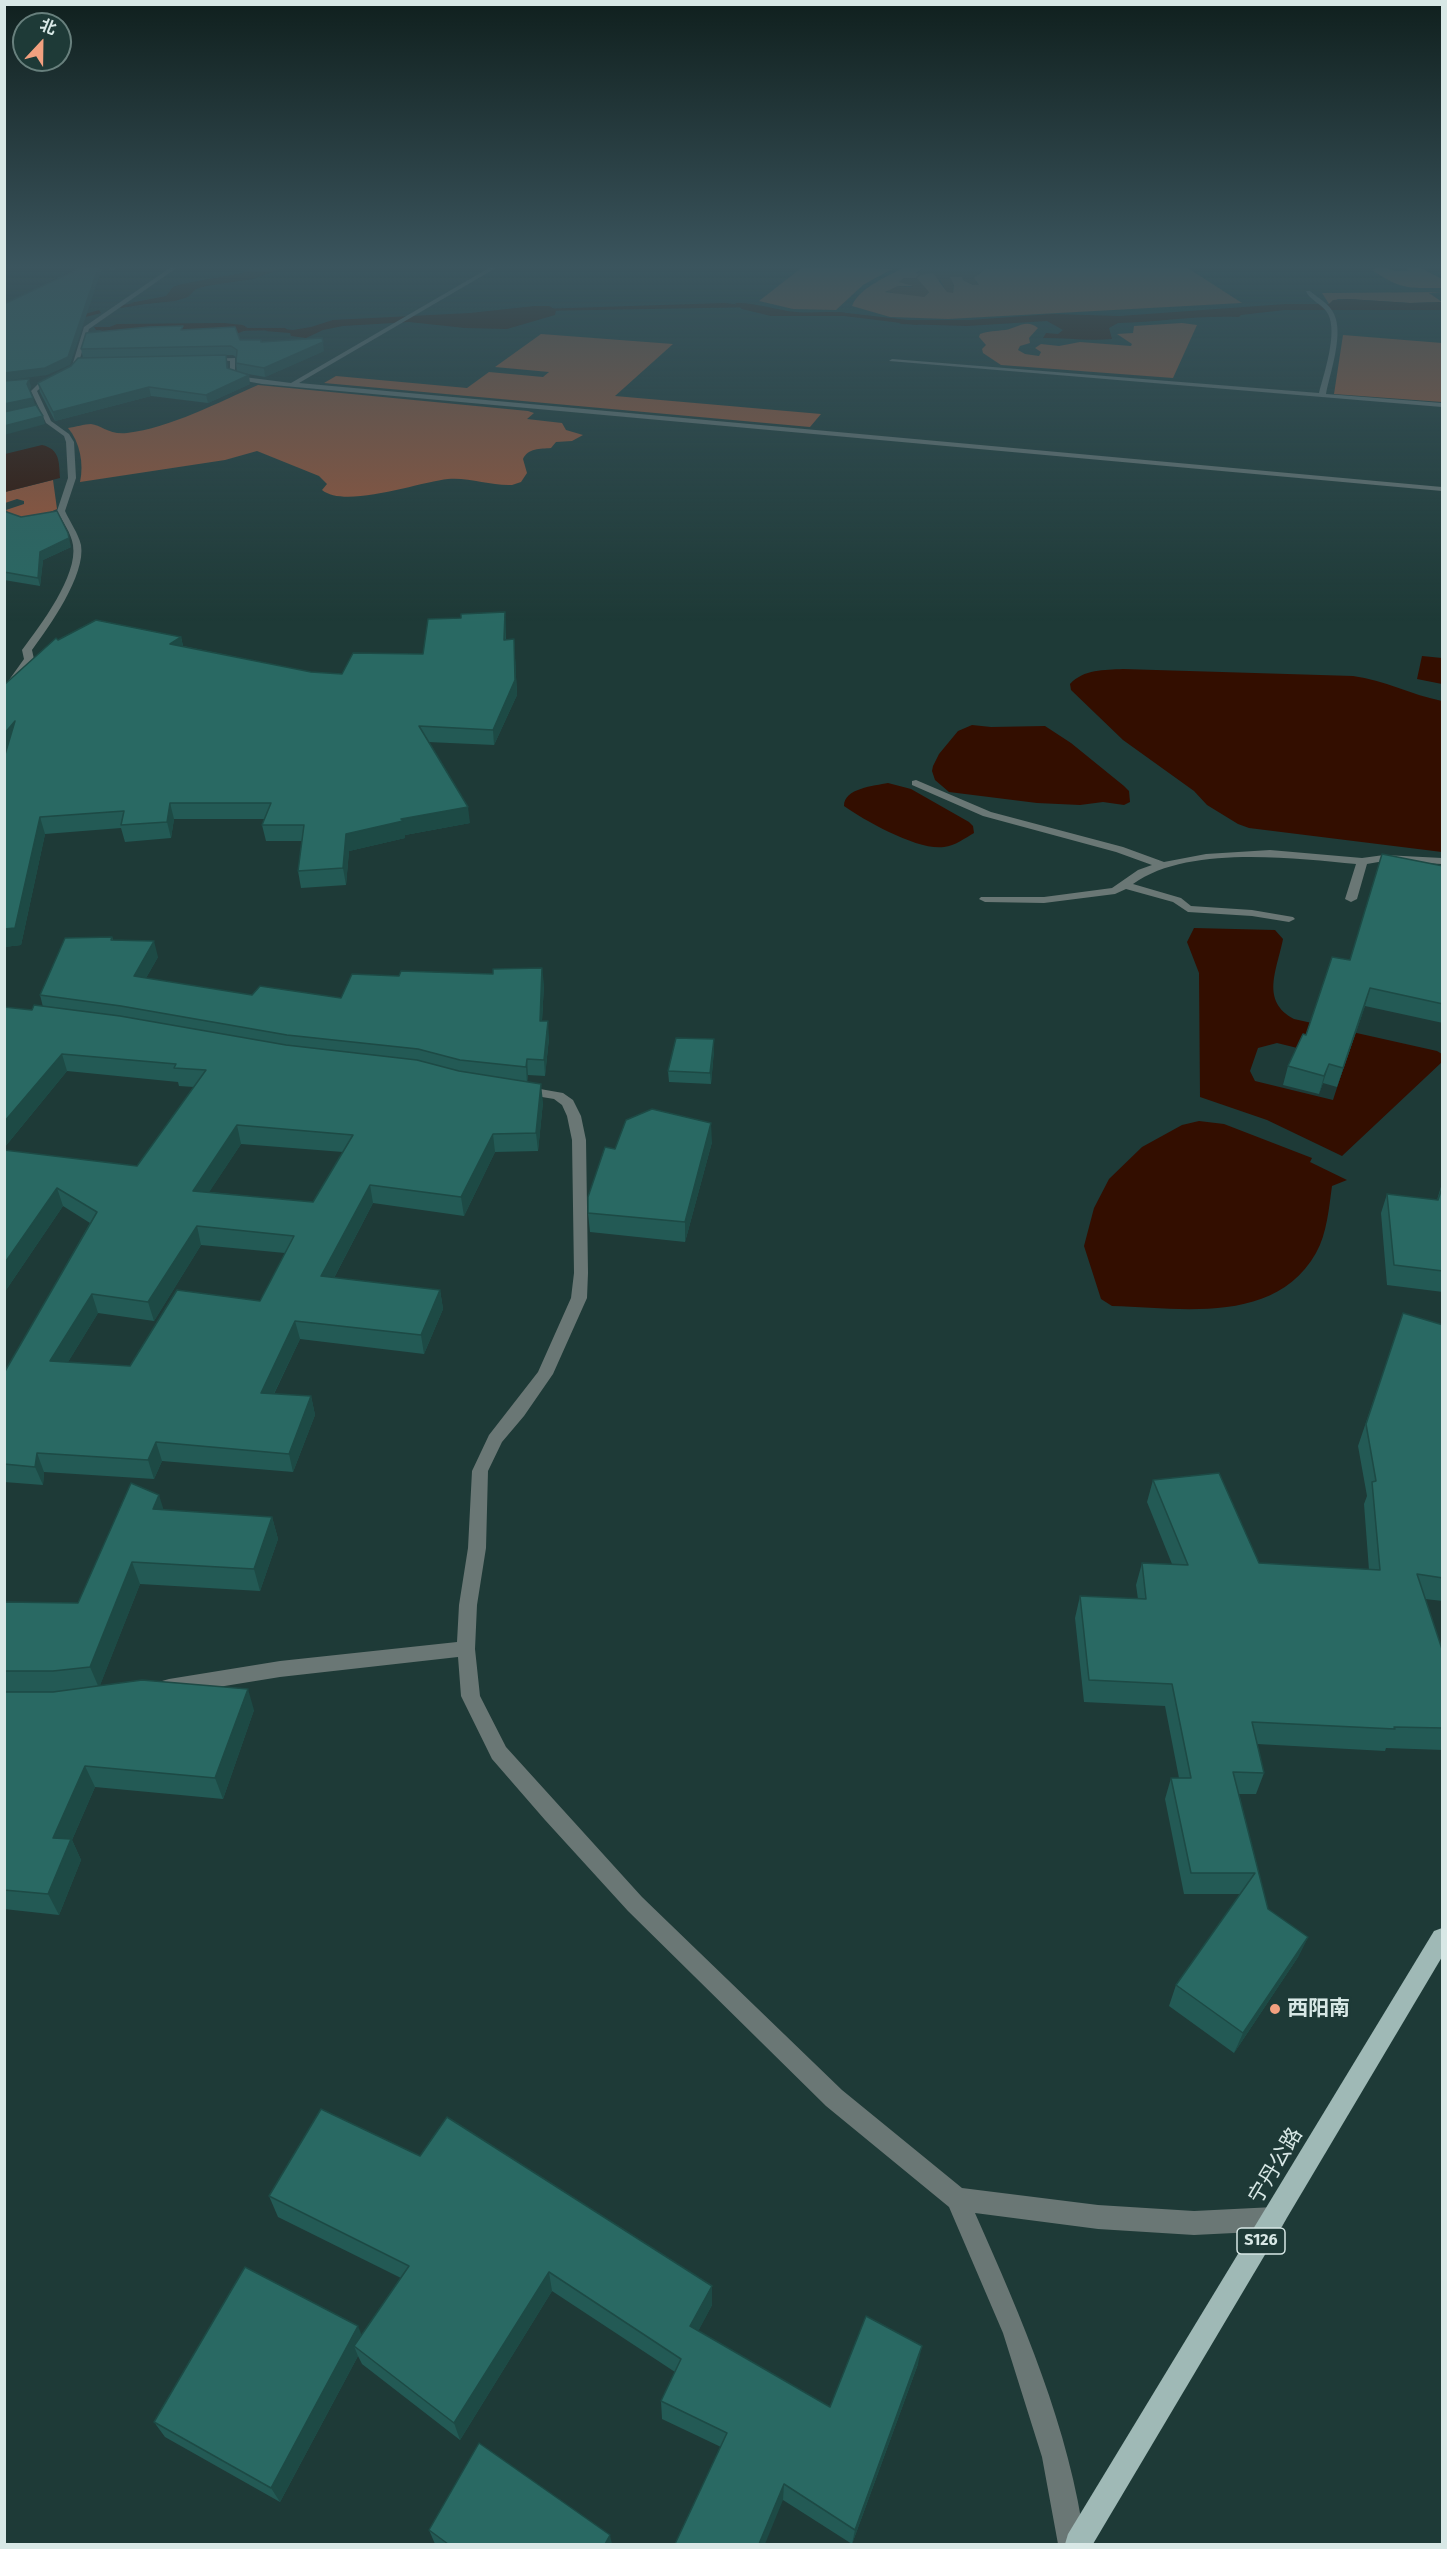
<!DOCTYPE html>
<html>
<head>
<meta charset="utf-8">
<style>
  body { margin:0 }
  #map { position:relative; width:1447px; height:2549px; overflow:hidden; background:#1e3a37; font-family:"Fira Sans","Noto Sans SC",sans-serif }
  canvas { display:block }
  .frame { position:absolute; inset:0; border:6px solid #d8e8e6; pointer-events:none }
  .north { position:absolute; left:12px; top:12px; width:60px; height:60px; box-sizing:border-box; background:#1e3a37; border:2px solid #68807d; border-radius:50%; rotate:22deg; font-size:16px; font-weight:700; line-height:24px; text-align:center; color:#d8e8e6 }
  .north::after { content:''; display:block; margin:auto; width:21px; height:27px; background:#f2a07f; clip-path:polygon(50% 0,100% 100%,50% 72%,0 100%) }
</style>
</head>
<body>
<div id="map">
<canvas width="1447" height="2549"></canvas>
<div class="frame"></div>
<div class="north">北</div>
</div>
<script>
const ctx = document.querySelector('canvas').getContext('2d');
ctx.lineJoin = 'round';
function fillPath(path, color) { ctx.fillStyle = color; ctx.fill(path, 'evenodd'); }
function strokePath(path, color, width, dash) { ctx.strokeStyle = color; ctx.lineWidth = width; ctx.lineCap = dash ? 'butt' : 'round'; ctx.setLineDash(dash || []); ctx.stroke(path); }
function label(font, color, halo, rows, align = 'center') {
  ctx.font = font + ' "Fira Sans","Noto Sans SC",sans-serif'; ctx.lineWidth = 5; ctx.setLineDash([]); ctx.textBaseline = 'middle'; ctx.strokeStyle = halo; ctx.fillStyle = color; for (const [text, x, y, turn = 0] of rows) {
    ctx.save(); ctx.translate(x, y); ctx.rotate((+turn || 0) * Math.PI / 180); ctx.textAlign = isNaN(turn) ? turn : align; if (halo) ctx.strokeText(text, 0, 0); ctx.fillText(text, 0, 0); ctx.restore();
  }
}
fillPath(new Path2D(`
  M 928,265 L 1041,265 L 1044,268 L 984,269 L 978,274 L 976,282 L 980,285 L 973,285 L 963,280 L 954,283 L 953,293 L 947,293 L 940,280 L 924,297 L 911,297 L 884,291 L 898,286 L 913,287 L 898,282 L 904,278 L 911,278 Z`), '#6b2e13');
fillPath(new Path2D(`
  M 805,265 L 892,269 L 863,285 L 836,310 L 793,309 L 759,301 Z
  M 908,265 L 928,265 L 916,273 L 919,274 L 916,278 L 904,278 L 899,282 L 913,286 L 898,286 L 885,292 L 924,297 L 929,292 L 917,278 L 921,275 L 933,273 L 947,292 L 953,293 L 954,285 L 950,277 L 962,277 L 963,280 L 973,285 L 979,285 L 974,278 L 985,269 L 1044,268 L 1041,265 L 1183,265 L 1242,303 L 948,319 L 890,317 L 852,306 C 860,286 890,276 908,265 Z
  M 1381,266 L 1395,271 L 1409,271 L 1406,267 L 1417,266 L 1442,279 L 1442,288 C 1409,288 1401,290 1372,270 Z
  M 1442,292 L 1429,293 L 1442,302 L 1410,303 L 1348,299 L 1338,299 L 1329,304 L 1322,293 Z
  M 1182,323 L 1197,325 L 1173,378 L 1001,365 L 983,353 L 982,349 L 986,345 L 979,337 L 980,334 C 988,331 996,331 1005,330 C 1017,328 1026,318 1038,328 L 1029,338 L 1030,343 L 1020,346 L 1018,350 L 1025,354 L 1039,356 L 1041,352 L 1035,348 L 1041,344 L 1059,346 L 1080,342 L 1131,346 L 1132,344 L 1117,334 L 1133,333 L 1134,326 Z
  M 541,334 L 673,344 L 615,396 L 821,414 L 810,427 L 324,383 L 336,376 L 467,388 L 489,372 L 543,377 L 549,372 L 495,367 Z
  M 1343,335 L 1442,343 L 1442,402 L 1334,394 Z
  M 258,385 L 528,411 L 534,413 L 527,419 L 562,423 L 566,430 L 583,435 L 572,441 L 556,442 L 551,448 C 540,449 528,448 523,459 L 527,473 L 521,482 L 512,485 C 491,486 469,477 448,479 C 419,482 345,509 322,490 L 327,484 L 319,476 L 257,451 L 225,460 L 80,482 C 84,464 80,442 68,428 C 76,427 84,424 91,424 C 101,425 109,435 127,433 C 170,428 219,402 258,385 Z
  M 53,480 L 57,509 L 46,514 L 13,520 L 6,510 L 24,504 L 24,501 L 17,499 L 5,503 L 5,492 Z`), '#a25636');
fillPath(new Path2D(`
  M 255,265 L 317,267 L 280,269 L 253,279 L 206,286 L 196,289 L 188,297 L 175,301 L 146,304 L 130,303 L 166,296 L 173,287 L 182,284 L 243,273 Z
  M 1348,299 L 1410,303 L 1442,302 L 1442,310 L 1284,310 L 1241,315 L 1239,317 C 1198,315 1159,322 1118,323 L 1109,328 L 1112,339 C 1089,341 1067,338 1044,338 L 1043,338 L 1046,333 L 1058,334 L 1063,330 L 1047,321 L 967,326 L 899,324 L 908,320 L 970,320 L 1052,314 L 1120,316 L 1286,304 L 1329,304 L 1333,300 Z
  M 735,303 C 754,302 776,310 796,312 C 816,314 839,309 857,316 L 771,316 L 742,309 Z
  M 535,306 L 549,306 L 556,310 L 555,315 L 507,329 L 465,328 L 409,322 L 343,326 L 323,330 L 306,338 L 291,336 L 290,333 L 265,331 L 274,328 L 293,330 L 311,327 L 333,320 L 470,313 Z
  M 224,323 L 243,325 L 249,329 L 233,335 L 100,333 L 100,331 L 117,324 Z
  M 42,445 C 60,449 59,462 60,478 L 5,492 L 5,454 Z
  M 1422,656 L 1442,658 L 1442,684 L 1417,679 Z
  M 1123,669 L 1353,676 C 1384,680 1412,695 1442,701 L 1442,852 L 1249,828 L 1238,824 L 1207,805 L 1194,791 L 1123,740 L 1071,690 L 1070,684 C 1084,669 1104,670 1123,669 Z
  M 972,725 L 991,727 L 1045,726 L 1071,743 L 1124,786 L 1129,791 L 1130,802 L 1124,805 L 1103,802 L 1080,805 L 1037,803 L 949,792 L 935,780 L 932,771 L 933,766 L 939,754 L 958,731 Z
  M 888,783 L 911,789 L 969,822 L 973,826 L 974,833 C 965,838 955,846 944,847 C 919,851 865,821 844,806 C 844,788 874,786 888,783 Z
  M 1194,928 L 1275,930 L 1283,939 C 1277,970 1260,1001 1294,1019 L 1437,1051 L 1442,1054 L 1442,1062 L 1342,1156 L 1267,1120 L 1200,1097 L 1199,973 L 1187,942 ZM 1277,1043 L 1346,1060 L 1333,1100 L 1255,1081 L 1250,1071 L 1258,1048 Z
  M 1199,1121 L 1224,1124 L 1312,1158 L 1310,1162 L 1347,1180 L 1332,1186 C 1329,1207 1327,1234 1316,1253 C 1275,1325 1182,1308 1112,1306 L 1101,1299 L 1084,1246 L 1094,1208 L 1109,1179 L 1142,1147 L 1182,1125 Z`), '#330e00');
fillPath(new Path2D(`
  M 149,300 L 151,303 L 121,308 L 118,306 Z
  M 725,303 L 760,307 L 536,311 L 539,309 Z
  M 99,310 L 101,313 L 74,320 L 71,318 Z
  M 838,312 L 917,321 L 920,323 L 917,325 L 836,315 Z
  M 94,327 L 120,327 L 123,329 L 96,330 Z
  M 228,328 L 285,328 L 288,330 L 230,331 Z`), '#330e00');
fillPath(new Path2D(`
  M 174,265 L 181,265 L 89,329 L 77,368 L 45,384 L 37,391 L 51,421 L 69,434 L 74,442 L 76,478 L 65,511 C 70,522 78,533 81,545 C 86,575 49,627 32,650 L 34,659 L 7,697 L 4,698 L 4,687 L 24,659 L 22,650 C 40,626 78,576 73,545 C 71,533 63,522 57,511 L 68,478 L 66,442 L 64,436 L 46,423 L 31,391 L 40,382 L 72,366 L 84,327 Z
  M 494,265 L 501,265 L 299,383 L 1442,487 L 1442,491 L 262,384 L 240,380 L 230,375 L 230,361 L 204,359 L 235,358 L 235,373 L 244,377 L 291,383 Z
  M 1306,291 L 1310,291 C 1318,298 1330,304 1334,314 C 1344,334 1330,373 1326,394 L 1442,403 L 1442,407 L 889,361 L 892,359 L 1319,393 C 1324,373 1338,333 1328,314 C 1323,304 1309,300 1306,291 Z
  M 916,780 L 991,812 L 1123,847 L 1164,862 L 1206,854 L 1270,850 L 1362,858 L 1384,855 L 1442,858 L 1442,864 L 1384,861 L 1367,864 L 1357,899 L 1351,902 L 1345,899 L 1356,864 C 1292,858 1187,845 1133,884 L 1181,898 L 1191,906 L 1252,910 L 1293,917 L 1295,919 L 1289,922 L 1252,916 L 1188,912 L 1173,902 L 1126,889 L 1115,894 L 1044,903 L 985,902 L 979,899 L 981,897 L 1044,897 L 1112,888 L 1138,870 L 1152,865 L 1116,852 L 983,816 L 912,785 L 912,781 Z
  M 523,1086 L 563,1093 L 573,1100 L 581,1116 L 586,1140 L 588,1273 L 587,1298 L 553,1374 L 524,1416 L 502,1442 L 488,1471 L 486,1548 L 477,1605 L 475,1649 L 480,1696 L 506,1747 L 642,1897 L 842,2090 L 962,2188 L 1098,2205 L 1194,2211 L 1274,2207 L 1282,2211 L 1286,2219 L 1282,2227 L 1274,2231 L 1194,2235 L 1098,2229 L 975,2213 C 1022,2319 1070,2429 1085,2544 L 1058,2544 L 1042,2457 L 1003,2333 L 949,2207 L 826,2106 L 628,1911 L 545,1820 L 492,1759 L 461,1696 L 458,1657 L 280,1677 L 169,1695 L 162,1693 L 160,1687 L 162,1681 L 169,1679 L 280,1661 L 457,1642 L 459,1605 L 468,1548 L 472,1471 L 489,1435 L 538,1372 L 571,1298 L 574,1273 L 572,1140 L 567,1116 L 562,1105 L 554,1099 L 518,1093 L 516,1090 Z`), '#6a7775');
fillPath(new Path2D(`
  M 1442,1928 L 1442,1957 L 1093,2544 L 1065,2544 L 1068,2534 L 1434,1931 Z`), '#9fb9b6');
fillPath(new Path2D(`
  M 105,265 L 124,265 L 111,271 Z
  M 183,330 L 240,340 L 261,340 L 262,342 L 324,351 L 265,377 L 237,372 L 236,363 L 236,357 L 233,355 L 226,355 L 228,369 L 250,384 L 208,403 L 151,396 L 55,421 L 40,392 L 38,383 L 71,366 L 83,358 L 81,349 Z
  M 4,511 L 71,547 L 43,560 L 40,586 L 4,580 Z
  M 506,627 L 506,640 L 514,639 L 517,695 L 494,745 L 428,742 L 470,823 L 405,835 L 405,838 L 349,851 L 346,885 L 301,888 L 298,871 L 302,841 L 266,841 L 262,825 L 265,819 L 174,819 L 171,838 L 125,842 L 121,828 L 45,834 L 21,945 L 4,947 L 4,758 L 6,754 L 4,756 L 4,685 L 58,640 L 181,637 L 183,646 L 311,672 L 342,674 L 423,654 Z
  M 1443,866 L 1443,1023 L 1365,1006 L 1337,1087 L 1323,1083 L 1319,1094 L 1283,1085 L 1288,1066 L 1350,960 Z
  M 112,937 L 113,940 L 158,957 L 146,978 L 252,995 L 341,998 L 544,984 L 542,1021 L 549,1038 L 545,1076 L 528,1075 L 527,1082 L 543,1102 L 538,1151 L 495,1152 L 464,1216 L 373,1203 L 334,1278 L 440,1290 L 443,1309 L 424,1354 L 300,1339 L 274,1394 L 311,1396 L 315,1415 L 293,1472 L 162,1461 L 154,1479 L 44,1472 L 43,1485 L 4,1482 L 4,1373 L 90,1223 L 63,1206 L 4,1293 L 4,1150 L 137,1166 L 194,1087 L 179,1086 L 178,1082 L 67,1071 L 4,1148 L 4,1007 L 32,1010 L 43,1007 L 40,995 ZM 241,1144 L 343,1152 L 313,1202 L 209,1192 ZM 201,1245 L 285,1253 L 260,1301 L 130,1366 L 68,1362 L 98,1313 L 154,1321 Z
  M 714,1050 L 711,1084 L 669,1082 L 668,1071 Z
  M 712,1142 L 685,1242 L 590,1232 L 588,1213 L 615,1149 Z
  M 1443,1180 L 1443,1292 L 1387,1285 L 1381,1213 L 1387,1194 L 1437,1200 Z
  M 1403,1313 L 1443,1325 L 1443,1601 L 1425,1599 L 1443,1652 L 1443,1750 L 1386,1748 L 1385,1751 L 1257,1744 L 1264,1773 L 1256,1794 L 1239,1794 L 1268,1909 L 1308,1937 L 1298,1957 L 1234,2053 L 1169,2006 L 1176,1985 L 1240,1894 L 1184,1894 L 1165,1799 L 1171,1778 L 1179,1778 L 1165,1706 L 1084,1702 L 1075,1618 L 1080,1596 L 1138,1599 L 1136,1585 L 1142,1563 L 1172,1564 L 1147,1502 L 1153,1480 L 1259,1563 L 1369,1570 L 1364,1504 L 1367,1496 L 1358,1446 Z
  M 164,1510 L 272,1517 L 278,1539 L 260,1591 L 140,1584 L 100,1685 L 254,1710 L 223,1799 L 95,1787 L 72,1840 L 81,1860 L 59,1915 L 4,1909 L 4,1602 L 78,1603 Z
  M 269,2196 L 712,2305 L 698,2331 L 830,2407 L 918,2364 L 852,2544 L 783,2500 L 721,2447 L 662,2419 L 661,2401 L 675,2372 L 552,2291 L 460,2440 L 362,2364 L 358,2356 L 280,2502 L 165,2437 L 154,2422 L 362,2335 L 401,2278 L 278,2217 Z
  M 429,2530 L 612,2544 L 435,2544 Z`), '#235a55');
fillPath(new Path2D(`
  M 99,265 L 103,265 L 70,365 L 47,375 L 4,381 L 4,373 Z
  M 110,265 L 124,265 L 111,271 Z
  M 323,342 L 324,351 L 265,377 L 264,368 Z
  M 249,375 L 250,384 L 208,403 L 206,395 Z
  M 29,379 L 31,387 L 29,392 L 27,384 Z
  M 149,387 L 151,396 L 55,421 L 53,412 Z
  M 33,398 L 35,405 L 4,413 L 4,404 Z
  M 43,416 L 45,424 L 4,435 L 4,426 Z
  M 68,533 L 71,547 L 43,560 L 40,586 L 38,578 L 40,552 Z
  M 505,612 L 506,627 L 505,654 L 504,640 Z
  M 181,637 L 184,652 L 170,644 Z
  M 514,639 L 517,695 L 494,745 L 493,730 Z
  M 15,721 L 19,737 L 4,756 L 4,734 Z
  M 170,803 L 174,819 L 171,838 L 167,822 Z
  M 468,807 L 470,823 L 405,835 L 405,838 L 349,851 L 346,885 L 343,868 L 346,834 L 401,819 Z
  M 40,817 L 45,834 L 21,945 L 4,947 L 4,929 Z
  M 154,941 L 158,957 L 138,992 L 134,976 Z
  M 542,968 L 544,984 L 541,1038 L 540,1021 Z
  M 1370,988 L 1365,1006 L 1337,1087 L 1343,1068 Z
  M 548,1021 L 549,1038 L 545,1076 L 544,1060 Z
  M 714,1039 L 714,1050 L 711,1084 L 710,1073 Z
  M 62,1054 L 67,1071 L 4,1148 L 4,1122 Z
  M 527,1059 L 528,1075 L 527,1084 L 526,1067 Z
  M 1329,1064 L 1323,1083 L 1319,1094 L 1324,1076 Z
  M 541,1084 L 543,1102 L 538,1151 L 536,1133 Z
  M 711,1123 L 712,1142 L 685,1242 L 685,1222 Z
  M 237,1125 L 241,1144 L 198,1209 L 193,1191 Z
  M 493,1134 L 495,1152 L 464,1216 L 461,1197 Z
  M 370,1185 L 373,1203 L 325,1295 L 321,1276 Z
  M 57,1188 L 63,1206 L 4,1293 L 4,1264 Z
  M 197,1226 L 201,1245 L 154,1321 L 148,1302 Z
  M 440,1290 L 443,1309 L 424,1354 L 421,1335 Z
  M 92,1294 L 98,1313 L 57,1380 L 50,1361 Z
  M 295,1321 L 300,1339 L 265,1412 L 261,1393 Z
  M 311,1396 L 315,1415 L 293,1472 L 289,1454 Z
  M 156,1442 L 162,1461 L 154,1479 L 148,1460 Z
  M 37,1453 L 44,1472 L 43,1485 L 35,1467 Z
  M 159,1495 L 166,1517 L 153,1509 Z
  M 272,1517 L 278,1539 L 260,1591 L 254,1569 Z
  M 132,1562 L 140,1584 L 99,1688 L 90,1667 Z
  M 248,1689 L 254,1710 L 223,1799 L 215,1778 Z
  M 85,1766 L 95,1787 L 72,1840 L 81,1860 L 59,1915 L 48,1894 L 53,1838 Z
  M 1308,1937 L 1298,1957 L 1234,2053 L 1243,2033 Z
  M 549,2272 L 552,2291 L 460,2440 L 454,2423 Z
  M 712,2286 L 712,2305 L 691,2345 L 690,2326 Z
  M 358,2326 L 365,2343 L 354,2346 L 358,2356 L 280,2502 L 271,2488 Z
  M 922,2346 L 918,2364 L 852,2544 L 855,2530 Z
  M 784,2484 L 783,2500 L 765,2544 L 759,2544 Z
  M 610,2535 L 612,2544 L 605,2544 Z`), '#1d4a45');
const building = new Path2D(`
  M 87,265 L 99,265 L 68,357 L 45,368 L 4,373 L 4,304 Z
  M 183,326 L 181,330 L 235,327 L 240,340 L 261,340 L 261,342 L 322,338 L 323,342 L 264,368 L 236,363 L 237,350 L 231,346 L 81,349 L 86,333 L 149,327 Z
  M 226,355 L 227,368 L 249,375 L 206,395 L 149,387 L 53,412 L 38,383 L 71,366 L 78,358 Z
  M 29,379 L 27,384 L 33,398 L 4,404 L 4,381 Z
  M 36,405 L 43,416 L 4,426 L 4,412 Z
  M 4,511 L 21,517 L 57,511 L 68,533 L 69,538 L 40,552 L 38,578 L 4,572 Z
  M 505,612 L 504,640 L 514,639 L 515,680 L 493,730 L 419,726 L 468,807 L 401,819 L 403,821 L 346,834 L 343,868 L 298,871 L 304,825 L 262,825 L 271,803 L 170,803 L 167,822 L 121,825 L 124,811 L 40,817 L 15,928 L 4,929 L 4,758 L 15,721 L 4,734 L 4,685 L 56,638 L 58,640 L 96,620 L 181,637 L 170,644 L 311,672 L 342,674 L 353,653 L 423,654 L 428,619 L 461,618 L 461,614 Z
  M 1382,854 L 1443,866 L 1443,1004 L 1370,988 L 1343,1068 L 1329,1064 L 1324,1076 L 1288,1066 L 1303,1034 L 1306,1035 L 1332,957 L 1350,960 Z
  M 112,937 L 111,940 L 154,941 L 134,976 L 252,995 L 260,986 L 341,998 L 352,974 L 399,976 L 401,971 L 493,974 L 493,969 L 542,968 L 540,1021 L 548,1021 L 544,1060 L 527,1059 L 526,1067 L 460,1060 L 418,1049 L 287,1035 L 121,1006 L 40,995 L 65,938 Z
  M 34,1005 L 120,1016 L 286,1045 L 417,1060 L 459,1071 L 541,1084 L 536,1133 L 493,1134 L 461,1197 L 370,1185 L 321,1276 L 440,1290 L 421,1335 L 295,1321 L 261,1393 L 311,1396 L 289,1454 L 156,1442 L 148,1460 L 37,1453 L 35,1467 L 4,1464 L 4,1373 L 97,1212 L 57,1188 L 4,1264 L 4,1150 L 137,1166 L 206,1070 L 174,1068 L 176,1064 L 62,1054 L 4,1122 L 4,1007 L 32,1010 ZM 237,1125 L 353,1135 L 313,1202 L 193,1191 ZM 197,1226 L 294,1236 L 260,1301 L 177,1290 L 130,1366 L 50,1361 L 92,1294 L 148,1302 Z
  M 676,1038 L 714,1039 L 710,1073 L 668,1071 Z
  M 652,1109 L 711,1123 L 685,1222 L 588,1213 L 588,1197 L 605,1147 L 615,1149 L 626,1120 Z
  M 1443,1185 L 1443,1271 L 1394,1265 L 1387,1194 L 1438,1200 Z
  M 1403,1313 L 1443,1325 L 1443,1578 L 1417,1574 L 1443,1652 L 1443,1728 L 1394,1727 L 1395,1729 L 1252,1722 L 1264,1773 L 1233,1772 L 1268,1909 L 1308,1937 L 1243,2033 L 1176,1985 L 1255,1873 L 1191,1873 L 1171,1778 L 1191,1778 L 1172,1684 L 1089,1680 L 1080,1596 L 1146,1599 L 1142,1563 L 1188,1565 L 1153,1480 L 1219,1473 L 1259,1563 L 1380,1570 L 1372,1482 L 1376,1481 L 1366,1424 Z
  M 131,1483 L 159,1495 L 153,1509 L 272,1517 L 254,1569 L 132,1562 L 90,1667 L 53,1671 L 4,1671 L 4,1602 L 78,1603 Z
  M 142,1680 L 248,1689 L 215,1778 L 85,1766 L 53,1838 L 71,1839 L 48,1894 L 4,1890 L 4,1692 L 53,1692 Z
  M 321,2109 L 420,2156 L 447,2117 L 712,2286 L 690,2326 L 830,2407 L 866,2316 L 922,2346 L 855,2530 L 784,2484 L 759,2544 L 675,2544 L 727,2433 L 661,2401 L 681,2359 L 549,2272 L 454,2423 L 354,2346 L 409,2266 L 269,2196 Z
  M 245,2267 L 358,2326 L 271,2488 L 154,2422 Z
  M 479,2443 L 610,2535 L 605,2544 L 448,2544 L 429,2530 Z`);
fillPath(building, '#296963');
strokePath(building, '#1d4a45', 1.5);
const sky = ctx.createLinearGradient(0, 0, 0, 622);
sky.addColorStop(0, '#10201e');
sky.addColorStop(0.43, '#3b555e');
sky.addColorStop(1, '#3b555e00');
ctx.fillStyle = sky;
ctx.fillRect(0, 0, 1447, 622);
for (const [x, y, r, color] of [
  [1275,2009,6,"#f2a07f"]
]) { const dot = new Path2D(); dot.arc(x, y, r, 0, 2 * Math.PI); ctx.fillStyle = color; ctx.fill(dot); strokePath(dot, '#1e3a37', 2); }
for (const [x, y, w] of [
  [1261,2241,48]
]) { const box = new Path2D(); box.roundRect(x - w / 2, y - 13, w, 26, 4.5); ctx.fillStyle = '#1e3a37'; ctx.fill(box); strokePath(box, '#d8e8e6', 1.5); }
label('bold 16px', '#d8e8e6', null, [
  ["S126",1261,2241]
]);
label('bold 21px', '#d8e8e6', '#1e3a37', [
  ["西阳南",1287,2009]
], 'left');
label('21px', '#d8e8e6', '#1e3a37', [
  ["宁丹公路",1276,2166,-59]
]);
</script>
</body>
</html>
